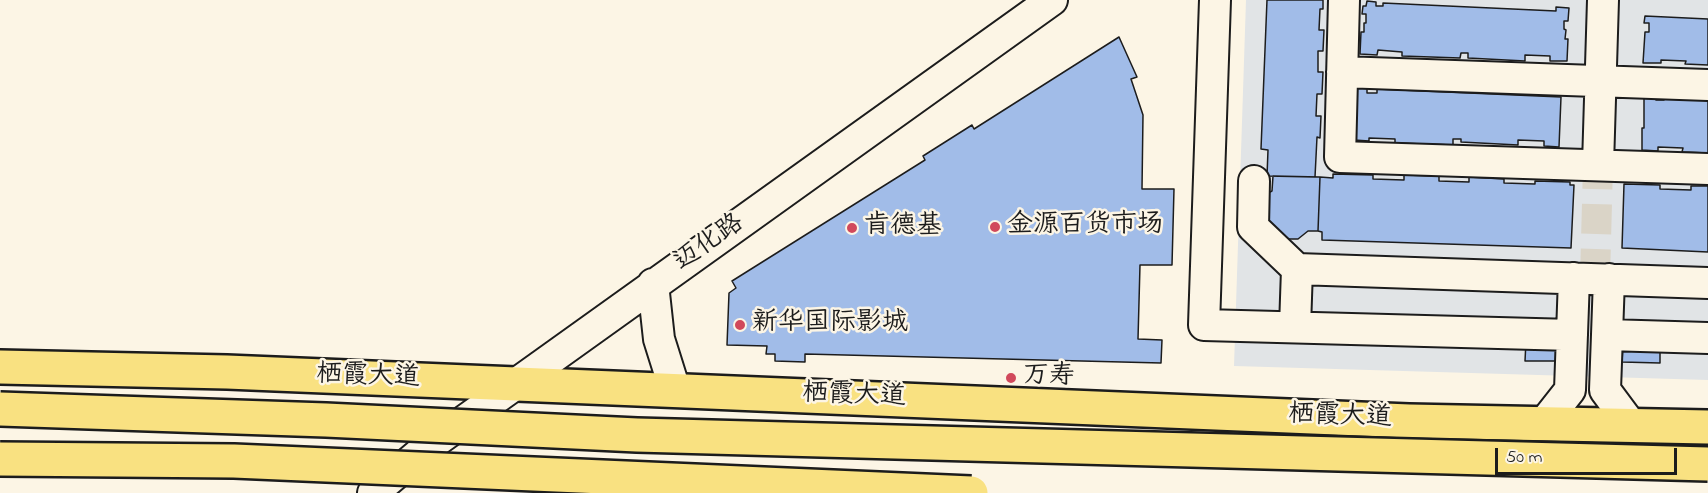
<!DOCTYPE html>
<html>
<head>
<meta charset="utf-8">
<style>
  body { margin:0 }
  #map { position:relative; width:1708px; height:493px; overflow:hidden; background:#fcf5e5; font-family:"Indie Flower",sans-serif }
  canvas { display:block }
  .scale { position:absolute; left:1495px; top:448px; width:182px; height:27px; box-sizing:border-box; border:3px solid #1c1c1c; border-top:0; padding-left:8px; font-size:18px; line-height:21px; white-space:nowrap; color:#1c1c1c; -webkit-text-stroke:4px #fcf5e5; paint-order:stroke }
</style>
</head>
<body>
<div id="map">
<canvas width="1708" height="493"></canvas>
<div class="scale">50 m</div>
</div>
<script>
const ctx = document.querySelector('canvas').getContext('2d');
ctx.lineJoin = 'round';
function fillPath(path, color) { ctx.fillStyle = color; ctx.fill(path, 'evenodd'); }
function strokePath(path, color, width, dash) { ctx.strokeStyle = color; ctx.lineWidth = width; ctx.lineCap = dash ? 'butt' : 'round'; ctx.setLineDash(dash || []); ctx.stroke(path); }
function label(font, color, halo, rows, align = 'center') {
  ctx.font = font + ' "Indie Flower","LXGW WenKai TC",sans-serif'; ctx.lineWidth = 5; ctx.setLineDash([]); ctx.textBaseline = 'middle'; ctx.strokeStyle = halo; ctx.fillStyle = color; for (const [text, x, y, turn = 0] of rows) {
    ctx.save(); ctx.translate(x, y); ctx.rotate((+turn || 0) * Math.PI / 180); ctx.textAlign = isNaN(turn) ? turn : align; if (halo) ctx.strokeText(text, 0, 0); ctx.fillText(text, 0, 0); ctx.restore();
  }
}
fillPath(new Path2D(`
  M 1246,0 L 1708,0 L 1708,380 L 1234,366 Z`), '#e1e4e6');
const building = new Path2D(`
  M 1267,0 L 1323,0 L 1323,9 L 1320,9 L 1319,30 L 1324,30 L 1323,51 L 1318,51 L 1318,72 L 1323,72 L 1322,94 L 1317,94 L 1316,116 L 1321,116 L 1320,138 L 1317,137 L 1315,177 L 1267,176 L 1268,150 L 1261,149 Z
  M 1367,1 L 1376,2 L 1376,6 L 1383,6 L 1383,3 L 1556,11 L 1556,7 L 1569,8 L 1568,21 L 1564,21 L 1564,29 L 1566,30 L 1565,39 L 1568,39 L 1567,61 L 1550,61 L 1550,56 L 1525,55 L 1525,61 L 1468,58 L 1468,53 L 1461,53 L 1460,58 L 1402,56 L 1402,52 L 1378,50 L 1377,55 L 1360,54 L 1361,32 L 1364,32 L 1364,23 L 1366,23 L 1366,14 L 1362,14 L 1363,6 L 1366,6 Z
  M 1645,16 L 1708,19 L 1708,65 L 1685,64 L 1686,61 L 1661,60 L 1661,63 L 1643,63 L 1645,32 L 1649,32 L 1649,23 L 1644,23 Z
  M 1119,37 L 1137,77 L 1131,79 L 1143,115 L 1142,189 L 1174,189 L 1172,265 L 1140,265 L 1138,339 L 1162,340 L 1161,363 L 805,354 L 805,362 L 775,361 L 775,354 L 766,354 L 767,346 L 727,345 L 729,293 L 736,288 L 732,281 L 925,160 L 923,156 L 972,125 L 974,129 Z
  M 1356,87 L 1367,88 L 1367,93 L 1377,93 L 1377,89 L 1561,97 L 1559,147 L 1544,146 L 1544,141 L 1518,140 L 1518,145 L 1461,142 L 1461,139 L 1453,139 L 1453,145 L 1395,143 L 1395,139 L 1369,138 L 1369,141 L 1354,140 Z
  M 1644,96 L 1657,97 L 1656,100 L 1664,100 L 1664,97 L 1708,98 L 1708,153 L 1682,152 L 1683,148 L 1658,147 L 1658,151 L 1642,150 L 1642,128 L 1644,128 Z
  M 1333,174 L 1373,175 L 1373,179 L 1404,180 L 1404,175 L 1439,176 L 1439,181 L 1469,182 L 1469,177 L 1504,179 L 1504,183 L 1535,184 L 1535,181 L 1570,182 L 1570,185 L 1574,185 L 1571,248 L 1322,240 L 1322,232 L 1318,231 L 1320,177 L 1333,178 Z
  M 1273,176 L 1320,177 L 1318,231 L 1308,231 L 1298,239 L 1278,239 L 1260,212 L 1268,193 L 1272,191 Z
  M 1624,184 L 1660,185 L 1660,189 L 1691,190 L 1691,186 L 1708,186 L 1708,252 L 1622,248 Z
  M 1526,341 L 1561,342 L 1561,361 L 1525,361 Z
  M 1623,344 L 1660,345 L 1660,363 L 1622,362 Z`);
fillPath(building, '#a1bce8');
strokePath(building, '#1c1c1c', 1.5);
strokePath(new Path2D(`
  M 1595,279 L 1598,165`), '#dad4c7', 30, [30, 15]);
const minor = new Path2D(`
  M 1215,0 L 1204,325 L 1572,335
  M 1344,0 L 1340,157 L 1708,169
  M 1342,72 L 1708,85
  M 1598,165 L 1603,0
  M 1254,181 L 1253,227 L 1297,269
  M 1609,279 L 1605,390 L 1631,425
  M 653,284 L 659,339 L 675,390
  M 1295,327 L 1297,269 L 1708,283
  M 1607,335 L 1708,338
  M 1544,423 L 1570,390 L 1574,278
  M 373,493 L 425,449 L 1052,0`);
const major = new Path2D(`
  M 0,367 L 227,372 L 1409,421 L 1708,427`);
strokePath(minor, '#1c1c1c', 34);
strokePath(major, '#1c1c1c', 38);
strokePath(minor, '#fcf5e5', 30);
strokePath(major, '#f9e181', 33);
const highwayBridge = new Path2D(`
  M 0,409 L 326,420 L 637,435 L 1708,464
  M 0,459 L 234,461 L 971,493`);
strokePath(highwayBridge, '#1c1c1c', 38, []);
strokePath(highwayBridge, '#f9e181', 33);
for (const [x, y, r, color] of [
  [995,227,6,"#d1495b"],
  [852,228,6,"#d1495b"],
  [740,325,6,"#d1495b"],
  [1011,378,6,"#d1495b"]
]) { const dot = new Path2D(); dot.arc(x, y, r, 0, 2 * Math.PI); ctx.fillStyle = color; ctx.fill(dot); strokePath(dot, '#fcf5e5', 2); }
label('26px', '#1c1c1c', '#fcf5e5', [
  ["金源百货市场",1007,227],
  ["肯德基",864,228],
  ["新华国际影城",752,325],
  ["万寿",1023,378]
], 'left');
label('26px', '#1c1c1c', '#fcf5e5', [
  ["迈化路",710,244,-35],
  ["栖霞大道",368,378,2],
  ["栖霞大道",854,397,2],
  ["栖霞大道",1340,418,2]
]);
</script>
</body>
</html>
